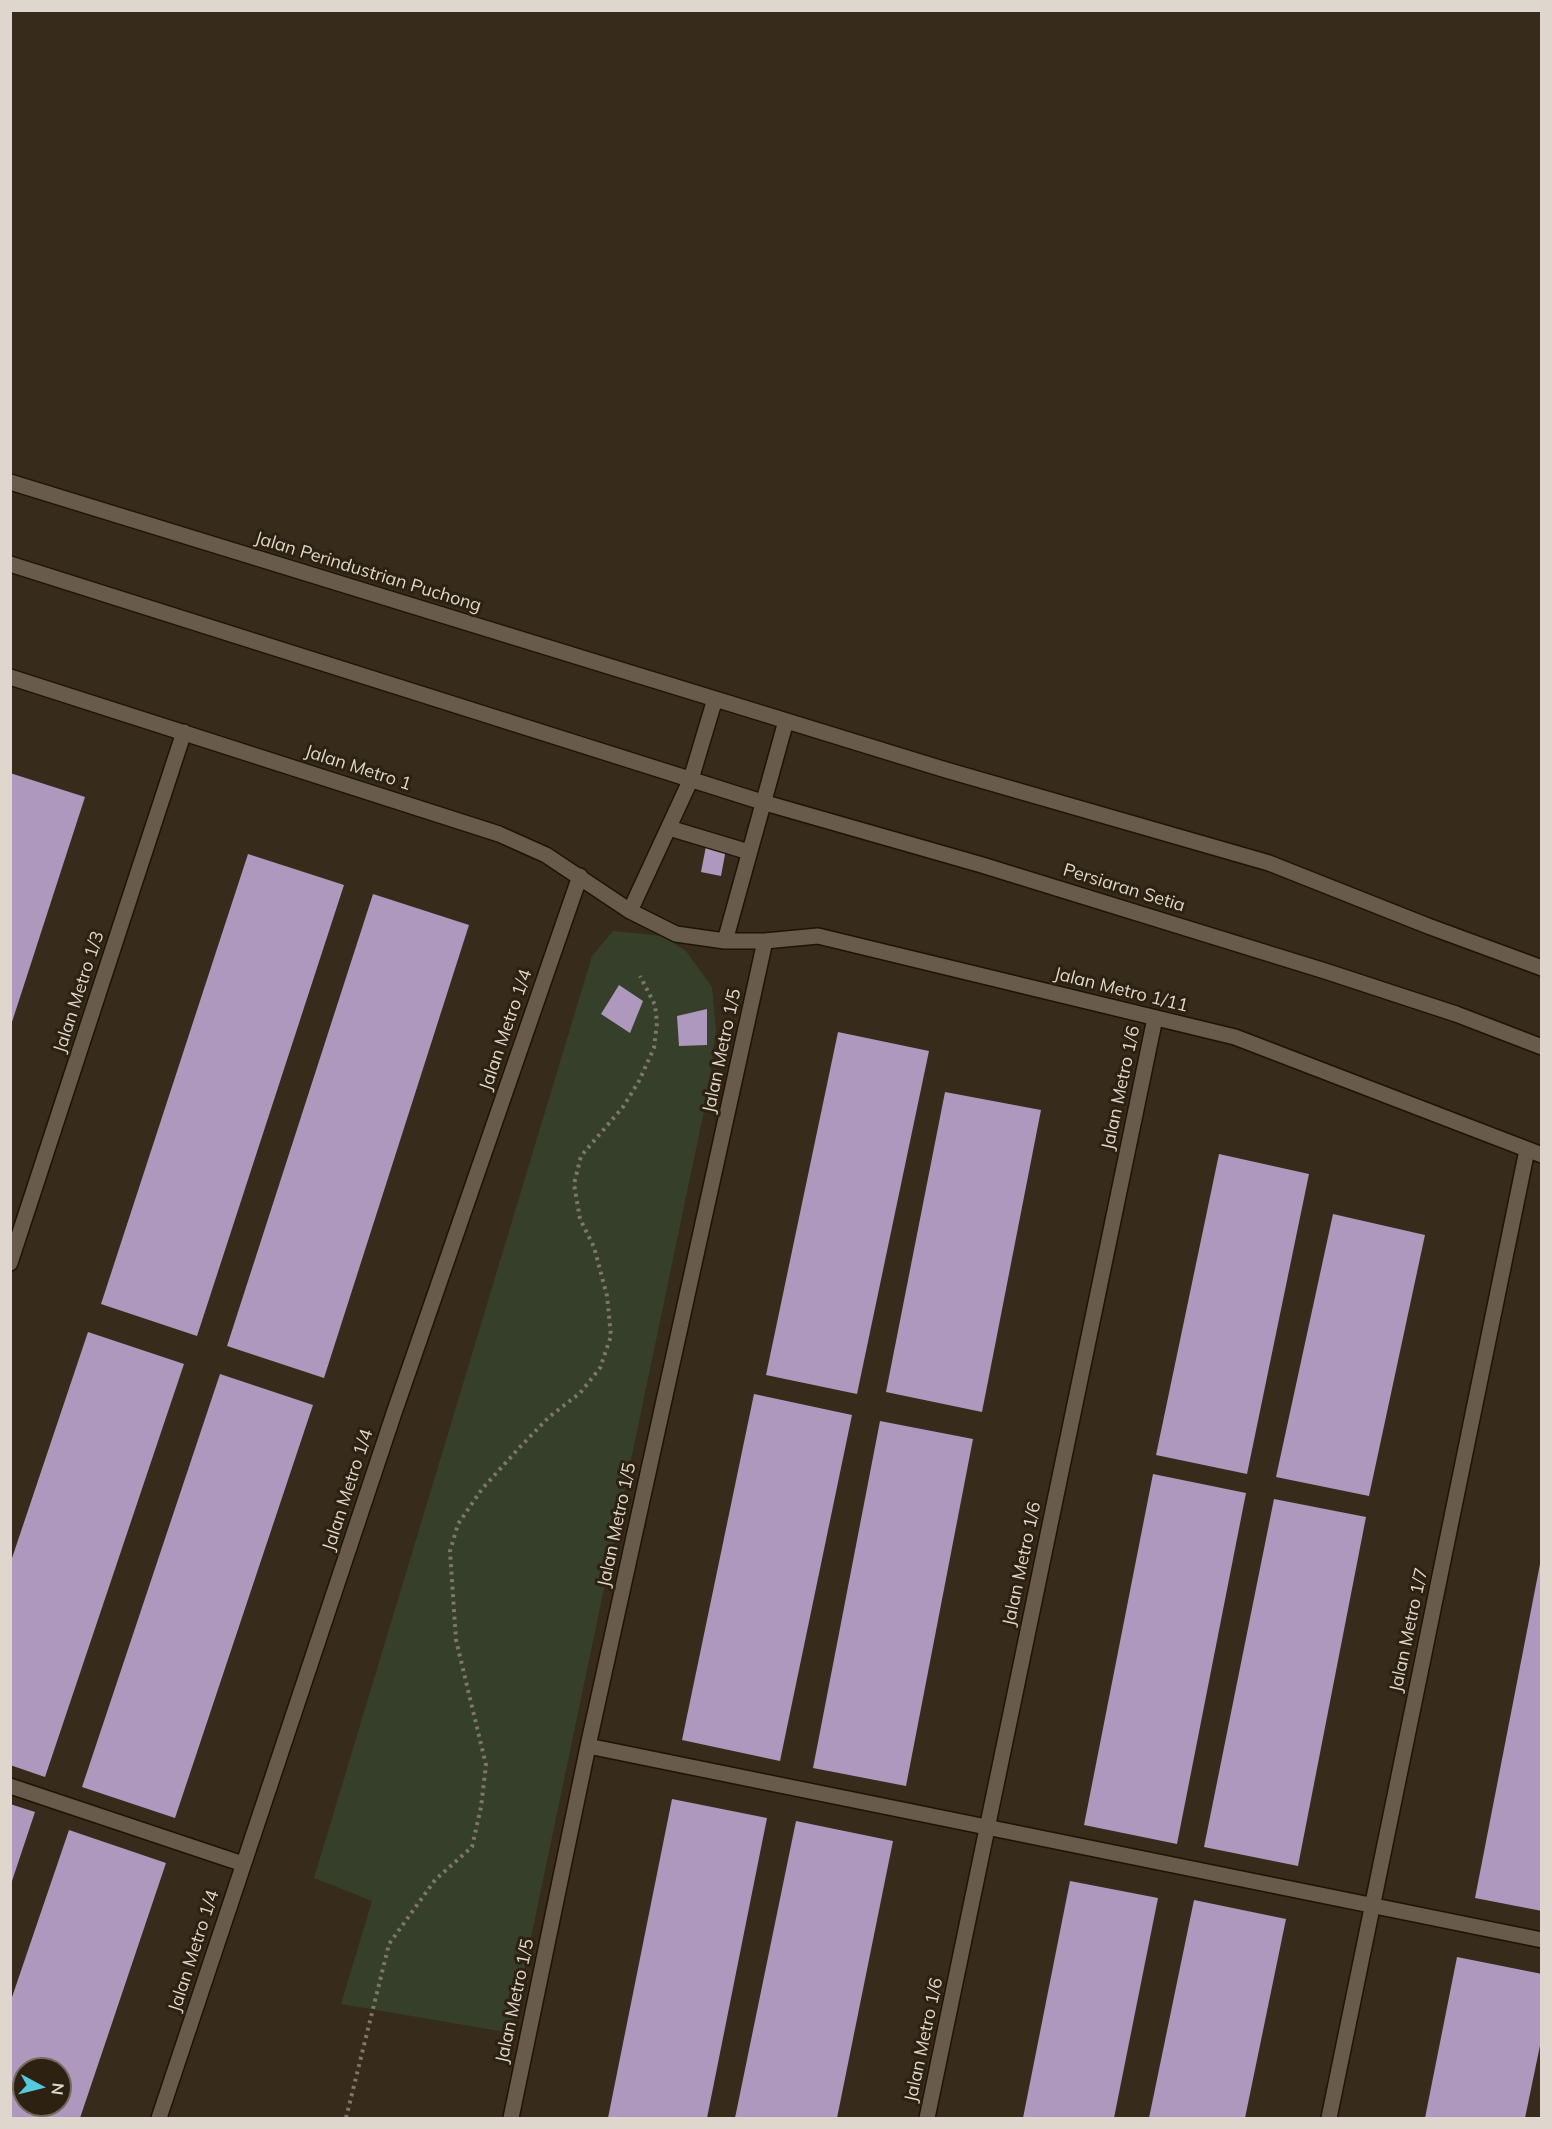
<!DOCTYPE html>
<html>
<head>
<meta charset="utf-8">
<style>
  body { margin:0 }
  #map { position:relative; width:1552px; height:2129px; overflow:hidden; background:#372b1c; font-family:Mulish,sans-serif }
  canvas { display:block }
  .frame { position:absolute; inset:0; border:12px solid #dfd7cd; pointer-events:none }
  .north { position:absolute; left:12px; top:2057px; width:60px; height:60px; box-sizing:border-box; background:#2d2112; border:2px solid #746a5d; border-radius:50%; rotate:97deg; font-size:16px; font-weight:700; line-height:24px; text-align:center; color:#dfd7cd }
  .north::after { content:''; display:block; margin:auto; width:21px; height:27px; background:#55cadf; clip-path:polygon(50% 0,100% 100%,50% 72%,0 100%) }
</style>
</head>
<body>
<div id="map">
<canvas width="1552" height="2129"></canvas>
<div class="frame"></div>
<div class="north">N</div>
</div>
<script>
const ctx = document.querySelector('canvas').getContext('2d');
ctx.lineJoin = 'round';
function fillPath(path, color) { ctx.fillStyle = color; ctx.fill(path, 'evenodd'); }
function strokePath(path, color, width, dash) { ctx.strokeStyle = color; ctx.lineWidth = width; ctx.lineCap = dash ? 'butt' : 'round'; ctx.setLineDash(dash || []); ctx.stroke(path); }
function label(font, color, halo, rows, align = 'center') {
  ctx.font = font + ' Mulish,sans-serif'; ctx.lineWidth = 6; ctx.setLineDash([]); ctx.textBaseline = 'middle'; ctx.strokeStyle = halo; ctx.fillStyle = color; for (const [text, x, y, turn = 0] of rows) {
    ctx.save(); ctx.translate(x, y); ctx.rotate((+turn || 0) * Math.PI / 180); ctx.textAlign = isNaN(turn) ? turn : align; if (halo) ctx.strokeText(text, 0, 0); ctx.fillText(text, 0, 0); ctx.restore();
  }
}
fillPath(new Path2D(`
  M 613,931 L 663,936 L 686,951 L 712,987 L 716,1029 L 708,1092 L 511,2033 L 341,2004 L 372,1901 L 314,1878 L 592,956 Z`), '#353f29');
fillPath(new Path2D(`
  M 10,773 L 85,797 L 11,1025 L 10,1025 Z
  M 706,846 L 726,849 L 721,876 L 701,872 Z
  M 248,854 L 344,885 L 197,1336 L 101,1304 Z
  M 373,894 L 469,925 L 324,1378 L 227,1346 Z
  M 619,985 L 643,1001 L 630,1033 L 601,1014 Z
  M 707,1009 L 707,1045 L 679,1046 L 677,1016 Z
  M 838,1032 L 929,1051 L 857,1394 L 766,1375 Z
  M 945,1092 L 1041,1110 L 982,1412 L 886,1392 Z
  M 1219,1154 L 1309,1174 L 1247,1474 L 1156,1455 Z
  M 1333,1214 L 1425,1235 L 1369,1496 L 1276,1477 Z
  M 88,1332 L 184,1364 L 45,1777 L 10,1765 L 10,1564 Z
  M 220,1374 L 313,1405 L 175,1818 L 82,1787 Z
  M 754,1394 L 852,1415 L 780,1761 L 682,1740 Z
  M 880,1421 L 973,1439 L 906,1786 L 813,1768 Z
  M 1153,1474 L 1246,1493 L 1177,1844 L 1084,1825 Z
  M 1274,1499 L 1366,1517 L 1298,1866 L 1204,1847 Z
  M 1540,1564 L 1542,1565 L 1542,1911 L 1475,1898 Z
  M 672,1799 L 767,1818 L 707,2118 L 608,2118 Z
  M 10,1804 L 35,1812 L 11,1884 L 10,1884 Z
  M 796,1821 L 893,1841 L 837,2118 L 735,2118 Z
  M 69,1830 L 166,1863 L 80,2118 L 10,2118 L 10,2003 ZM 24,2069 L 60,2069 L 60,2105 L 24,2105 Z
  M 1070,1881 L 1158,1898 L 1114,2118 L 1023,2118 Z
  M 1194,1900 L 1286,1919 L 1245,2118 L 1149,2118 Z
  M 1457,1957 L 1542,1974 L 1542,2036 L 1525,2118 L 1425,2118 Z`), '#ae98bd');
const minor = new Path2D(`
  M 10,482 L 946,770 L 1269,863 L 1428,926 L 1542,968
  M 10,564 L 762,802 L 982,865 L 1325,971 L 1456,1014 L 1542,1047
  M 10,677 L 499,834 L 546,855 L 630,911 L 676,934 L 725,941 L 765,941 L 818,936 L 1235,1037 L 1542,1155
  M 669,828 L 749,852
  M 630,911 L 691,779 L 715,699
  M 725,941 L 786,721
  M 10,1263 L 184,732
  M 588,1746 L 1542,1940
  M 10,1786 L 243,1864
  M 159,2118 L 394,1413 L 580,876
  M 511,2118 L 588,1746 L 765,941
  M 927,2118 L 1155,1018
  M 1329,2118 L 1527,1150`);
strokePath(minor, '#1e1305', 18);
strokePath(new Path2D(`
  M 346,2118 L 389,1944 L 435,1880 L 472,1847 L 481,1807 L 486,1765 L 456,1640 L 450,1551 L 458,1524 L 482,1489 L 520,1447 L 549,1417 L 580,1393 L 600,1368 L 611,1336 L 607,1296 L 594,1247 L 580,1219 L 574,1184 L 581,1156 L 623,1107 L 639,1081 L 654,1048 L 657,1023 L 655,1005 L 640,976`), '#807569', 4, [3, 4.5]);
strokePath(minor, '#695b4b', 15);
label('18px', '#dfd7cd', '#2d2112', [
  ["Jalan Perindustrian Puchong",368,572,17],
  ["Jalan Metro 1",358,768,18],
  ["Persiaran Setia",1124,888,17],
  ["Jalan Metro 1/11",1121,990,14],
  ["Jalan Metro 1/3",79,992,-72],
  ["Jalan Metro 1/4",506,1030,-71],
  ["Jalan Metro 1/5",722,1051,-78],
  ["Jalan Metro 1/6",1121,1088,-78],
  ["Jalan Metro 1/4",348,1490,-72],
  ["Jalan Metro 1/5",617,1525,-78],
  ["Jalan Metro 1/6",1022,1564,-78],
  ["Jalan Metro 1/7",1409,1630,-78],
  ["Jalan Metro 1/4",194,1951,-72],
  ["Jalan Metro 1/5",515,2001,-78],
  ["Jalan Metro 1/6",924,2040,-78]
]);
</script>
</body>
</html>
